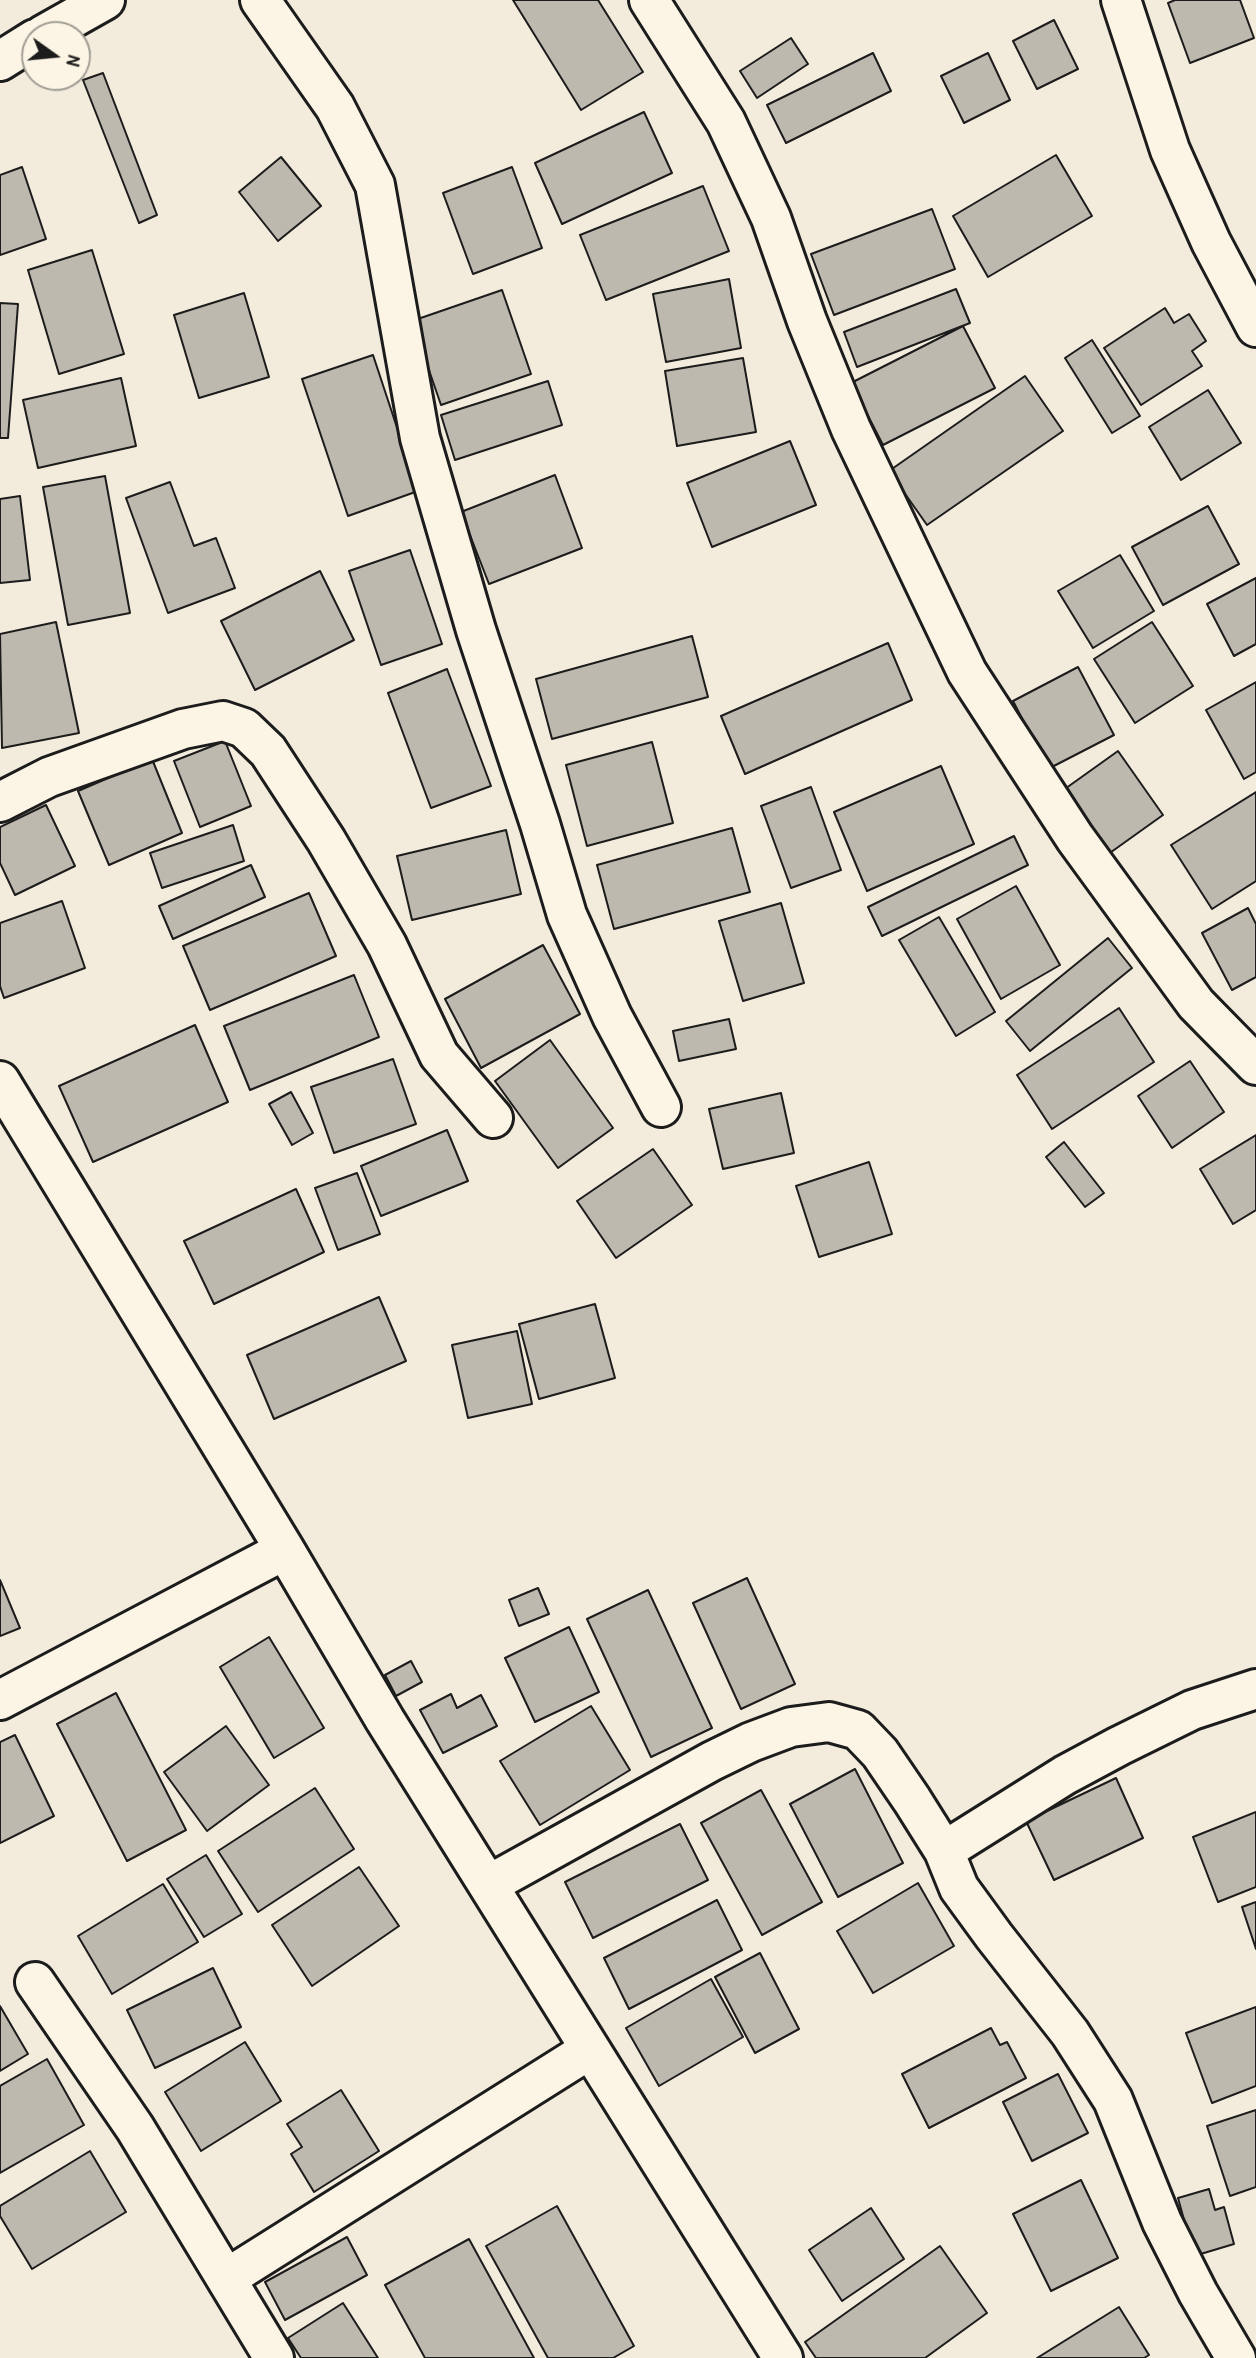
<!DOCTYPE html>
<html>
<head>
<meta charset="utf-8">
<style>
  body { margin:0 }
  #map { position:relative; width:1256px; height:2358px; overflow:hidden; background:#f3ecdd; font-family:"Patrick Hand",sans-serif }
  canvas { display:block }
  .north { position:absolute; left:21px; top:21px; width:70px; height:70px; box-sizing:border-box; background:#fcf5e5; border:2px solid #a29e95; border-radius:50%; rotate:105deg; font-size:19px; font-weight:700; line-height:28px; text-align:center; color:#1c1c1c }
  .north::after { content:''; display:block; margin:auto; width:24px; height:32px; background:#1c1c1c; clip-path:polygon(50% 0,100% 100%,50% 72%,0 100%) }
</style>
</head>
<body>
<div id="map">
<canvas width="1256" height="2358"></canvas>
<div class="north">N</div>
</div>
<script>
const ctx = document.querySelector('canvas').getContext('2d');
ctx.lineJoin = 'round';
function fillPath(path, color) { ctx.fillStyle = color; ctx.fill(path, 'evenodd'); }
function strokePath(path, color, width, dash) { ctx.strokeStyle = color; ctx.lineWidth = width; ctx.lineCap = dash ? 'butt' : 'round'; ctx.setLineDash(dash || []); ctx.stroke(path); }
const building = new Path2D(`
  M 513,0 L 598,0 L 643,72 L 581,110 Z
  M 1175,0 L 1240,0 L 1254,38 L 1190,63 L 1168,3 Z
  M 1054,20 L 1078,69 L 1037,89 L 1013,41 Z
  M 791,38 L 808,64 L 757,98 L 740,71 Z
  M 873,53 L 891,91 L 786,143 L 767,105 Z
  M 988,53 L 1010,100 L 964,123 L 941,76 Z
  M 103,73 L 157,215 L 139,223 L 83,80 Z
  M 644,112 L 672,173 L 562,224 L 535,163 Z
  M 1056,155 L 1092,216 L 988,277 L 953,216 Z
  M 281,157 L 321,206 L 278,241 L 239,192 Z
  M 22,167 L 46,239 L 0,255 L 0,175 Z
  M 512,167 L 542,248 L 473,274 L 443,193 Z
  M 703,186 L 729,251 L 606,300 L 580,235 Z
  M 932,209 L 955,269 L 834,315 L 811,254 Z
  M 92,250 L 124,354 L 59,374 L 28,270 Z
  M 729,279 L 741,348 L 666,362 L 653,294 Z
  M 956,289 L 970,323 L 857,367 L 844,332 Z
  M 502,290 L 531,374 L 441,405 L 412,321 Z
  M 244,293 L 269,377 L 199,398 L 174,315 Z
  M 0,303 L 18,304 L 8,438 L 0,438 Z
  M 1165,308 L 1174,323 L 1189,314 L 1206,341 L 1192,351 L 1202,366 L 1141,405 L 1104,348 Z
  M 963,326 L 995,388 L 883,445 L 851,383 Z
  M 1092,340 L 1140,416 L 1112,433 L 1065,358 Z
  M 373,355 L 418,491 L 348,516 L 302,379 Z
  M 743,358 L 756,432 L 677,446 L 665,371 Z
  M 1025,376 L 1063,431 L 927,525 L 889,471 Z
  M 121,378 L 136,446 L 38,468 L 23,400 Z
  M 548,381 L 562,425 L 455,460 L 441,415 Z
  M 1208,390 L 1241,443 L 1181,480 L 1149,427 Z
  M 790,441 L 816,505 L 712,547 L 687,483 Z
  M 555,475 L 582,548 L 489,584 L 461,512 Z
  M 105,476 L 130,613 L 68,625 L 43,487 Z
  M 170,482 L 194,546 L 216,538 L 235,588 L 168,613 L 126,498 Z
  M 20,496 L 30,580 L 0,583 L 0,499 Z
  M 1208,506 L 1239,564 L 1163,605 L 1132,547 Z
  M 410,550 L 442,644 L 381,665 L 349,571 Z
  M 1120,555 L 1154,611 L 1093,648 L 1058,591 Z
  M 320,571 L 354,640 L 255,690 L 221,621 Z
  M 1256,578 L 1256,644 L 1234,656 L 1207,604 Z
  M 56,622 L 79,733 L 2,748 L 0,634 Z
  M 1152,622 L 1193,686 L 1135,723 L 1094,659 Z
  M 692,636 L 708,697 L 552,739 L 536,679 Z
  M 888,643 L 912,700 L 745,774 L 721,716 Z
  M 1078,667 L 1114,735 L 1048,769 L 1013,701 Z
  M 447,669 L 491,786 L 431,808 L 388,693 Z
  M 1256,682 L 1256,772 L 1244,779 L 1206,710 Z
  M 225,741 L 251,806 L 200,827 L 174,761 Z
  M 652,742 L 673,823 L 587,846 L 566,765 Z
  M 1118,751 L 1163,815 L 1107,855 L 1062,791 Z
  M 152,759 L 182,833 L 109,865 L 78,791 Z
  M 941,766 L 974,844 L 867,891 L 834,812 Z
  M 811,787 L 841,870 L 791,888 L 761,806 Z
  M 1256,792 L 1256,881 L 1212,909 L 1171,845 Z
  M 46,805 L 75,866 L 15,895 L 0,863 L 0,827 Z
  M 233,825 L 244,861 L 162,888 L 150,853 Z
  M 732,828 L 750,892 L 614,929 L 597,865 Z
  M 506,830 L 521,894 L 412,920 L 397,856 Z
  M 1014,836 L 1028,865 L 882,936 L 868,907 Z
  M 251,865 L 265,897 L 173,939 L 159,906 Z
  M 1016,886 L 1060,965 L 1001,999 L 957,919 Z
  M 309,893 L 336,956 L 210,1010 L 183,946 Z
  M 62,901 L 85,968 L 4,998 L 0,986 L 0,923 Z
  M 781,903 L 804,983 L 743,1001 L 719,921 Z
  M 1248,908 L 1256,924 L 1256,977 L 1232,990 L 1202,933 Z
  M 939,917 L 995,1012 L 956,1036 L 899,940 Z
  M 1108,938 L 1132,968 L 1030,1051 L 1006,1021 Z
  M 543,945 L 580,1014 L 481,1068 L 445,999 Z
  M 354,975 L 379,1037 L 250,1090 L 224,1026 Z
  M 1119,1008 L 1154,1062 L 1052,1129 L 1017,1075 Z
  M 729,1019 L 736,1049 L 679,1061 L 673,1031 Z
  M 195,1025 L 228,1102 L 93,1162 L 59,1086 Z
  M 550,1040 L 613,1128 L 558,1168 L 495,1081 Z
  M 393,1059 L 416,1124 L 334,1153 L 311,1087 Z
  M 1190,1061 L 1224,1112 L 1172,1148 L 1138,1096 Z
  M 291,1092 L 313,1133 L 292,1145 L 269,1104 Z
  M 781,1093 L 794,1153 L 723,1169 L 709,1109 Z
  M 447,1130 L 468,1181 L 381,1216 L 361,1166 Z
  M 1256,1135 L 1256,1210 L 1233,1224 L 1200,1169 Z
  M 1064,1142 L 1104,1193 L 1085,1207 L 1046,1157 Z
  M 653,1149 L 692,1205 L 616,1258 L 577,1201 Z
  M 869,1162 L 892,1234 L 819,1257 L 796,1186 Z
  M 357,1173 L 380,1234 L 338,1250 L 315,1188 Z
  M 296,1189 L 324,1252 L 214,1304 L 184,1241 Z
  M 379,1297 L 406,1361 L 274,1419 L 247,1355 Z
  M 595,1304 L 615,1378 L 539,1399 L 519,1324 Z
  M 517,1331 L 532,1404 L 468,1418 L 452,1345 Z
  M 747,1578 L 795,1684 L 741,1709 L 693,1603 Z
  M 0,1580 L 20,1628 L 0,1636 Z
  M 538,1588 L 549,1614 L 519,1626 L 509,1600 Z
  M 648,1590 L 712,1728 L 651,1757 L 587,1619 Z
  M 569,1627 L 599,1692 L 535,1722 L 505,1658 Z
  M 269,1637 L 324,1728 L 274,1758 L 220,1667 Z
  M 411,1661 L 422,1682 L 396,1696 L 385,1675 Z
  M 116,1693 L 186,1830 L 127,1861 L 57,1724 Z
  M 451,1694 L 457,1708 L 481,1695 L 497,1726 L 443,1753 L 420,1710 Z
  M 591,1706 L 630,1770 L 540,1825 L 500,1761 Z
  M 226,1726 L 269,1785 L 207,1831 L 164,1772 Z
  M 15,1735 L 54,1816 L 0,1843 L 0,1742 Z
  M 855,1769 L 903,1863 L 838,1897 L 790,1804 Z
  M 1116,1778 L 1143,1838 L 1054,1880 L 1026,1821 Z
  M 315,1788 L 354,1849 L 258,1912 L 218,1851 Z
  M 761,1790 L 822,1902 L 762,1935 L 701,1823 Z
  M 1256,1812 L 1256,1887 L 1218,1902 L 1193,1837 Z
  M 680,1824 L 708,1880 L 593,1938 L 565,1882 Z
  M 206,1855 L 242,1914 L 204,1937 L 167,1879 Z
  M 359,1867 L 399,1926 L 312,1986 L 272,1925 Z
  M 918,1883 L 954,1946 L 873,1993 L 837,1931 Z
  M 163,1884 L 198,1942 L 112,1994 L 78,1936 Z
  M 717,1900 L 742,1950 L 629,2009 L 604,1958 Z
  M 1256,1902 L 1256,1949 L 1242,1907 Z
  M 760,1953 L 799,2029 L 755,2053 L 715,1977 Z
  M 213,1968 L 241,2027 L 155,2068 L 127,2010 Z
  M 711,1979 L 743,2037 L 659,2086 L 626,2028 Z
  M 0,2006 L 28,2054 L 0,2071 Z
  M 1256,2007 L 1256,2086 L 1212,2103 L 1186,2033 Z
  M 991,2028 L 1000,2045 L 1007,2042 L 1026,2078 L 929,2128 L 902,2074 Z
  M 245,2042 L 281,2101 L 201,2151 L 165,2092 Z
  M 47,2059 L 84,2125 L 0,2173 L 0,2086 Z
  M 1058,2074 L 1088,2133 L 1032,2161 L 1003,2102 Z
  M 341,2090 L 379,2151 L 314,2192 L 291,2154 L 302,2147 L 287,2124 Z
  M 1256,2110 L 1256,2187 L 1230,2196 L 1207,2126 Z
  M 90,2151 L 126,2212 L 32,2269 L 0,2216 L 0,2206 Z
  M 1081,2180 L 1118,2258 L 1051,2291 L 1013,2214 Z
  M 1209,2189 L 1215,2210 L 1224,2207 L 1234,2244 L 1194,2256 L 1178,2198 Z
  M 557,2206 L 634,2346 L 613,2358 L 548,2358 L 486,2246 Z
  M 871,2208 L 904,2259 L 842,2301 L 809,2250 Z
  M 347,2237 L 367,2275 L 285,2320 L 265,2282 Z
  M 469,2239 L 534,2358 L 425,2358 L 385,2285 Z
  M 940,2246 L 987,2313 L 925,2358 L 816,2358 L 805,2342 Z
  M 343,2303 L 378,2358 L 301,2358 L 288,2338 Z
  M 1119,2307 L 1149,2355 L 1144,2358 L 1037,2358 Z`);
fillPath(building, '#beb9ae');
strokePath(building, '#1c1c1c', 2);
const street = new Path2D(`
  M 260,0 L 335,107 L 375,185 L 420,438 L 476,630 L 540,824 L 567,915 L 612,1016 L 661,1107
  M 649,0 L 726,122 L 771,218 L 807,321 L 851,429 L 967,672 L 1075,838 L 1196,1004 L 1256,1065
  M 1121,0 L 1170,150 L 1211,242 L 1256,327
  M 43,35 L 105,0
  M 0,61 L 35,39
  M 0,802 L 49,777 L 183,729 L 223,721 L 244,728 L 268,751 L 326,840 L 387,945 L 439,1055 L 493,1118
  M 0,1081 L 285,1550 L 385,1720 L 783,2358
  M 0,1700 L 285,1550
  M 944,1851 L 1065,1775 L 1119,1746 L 1192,1710 L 1256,1689
  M 488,1885 L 712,1761 L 751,1742 L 791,1727 L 829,1722 L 858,1730 L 880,1753 L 912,1800 L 944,1851 L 959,1888 L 994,1936 L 1070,2033 L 1113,2100 L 1162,2222 L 1198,2293 L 1236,2358
  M 35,1982 L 135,2128 L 274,2358
  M 227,2278 L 589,2050`);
strokePath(street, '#1c1c1c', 44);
strokePath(street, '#fcf5e5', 38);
</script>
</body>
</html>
